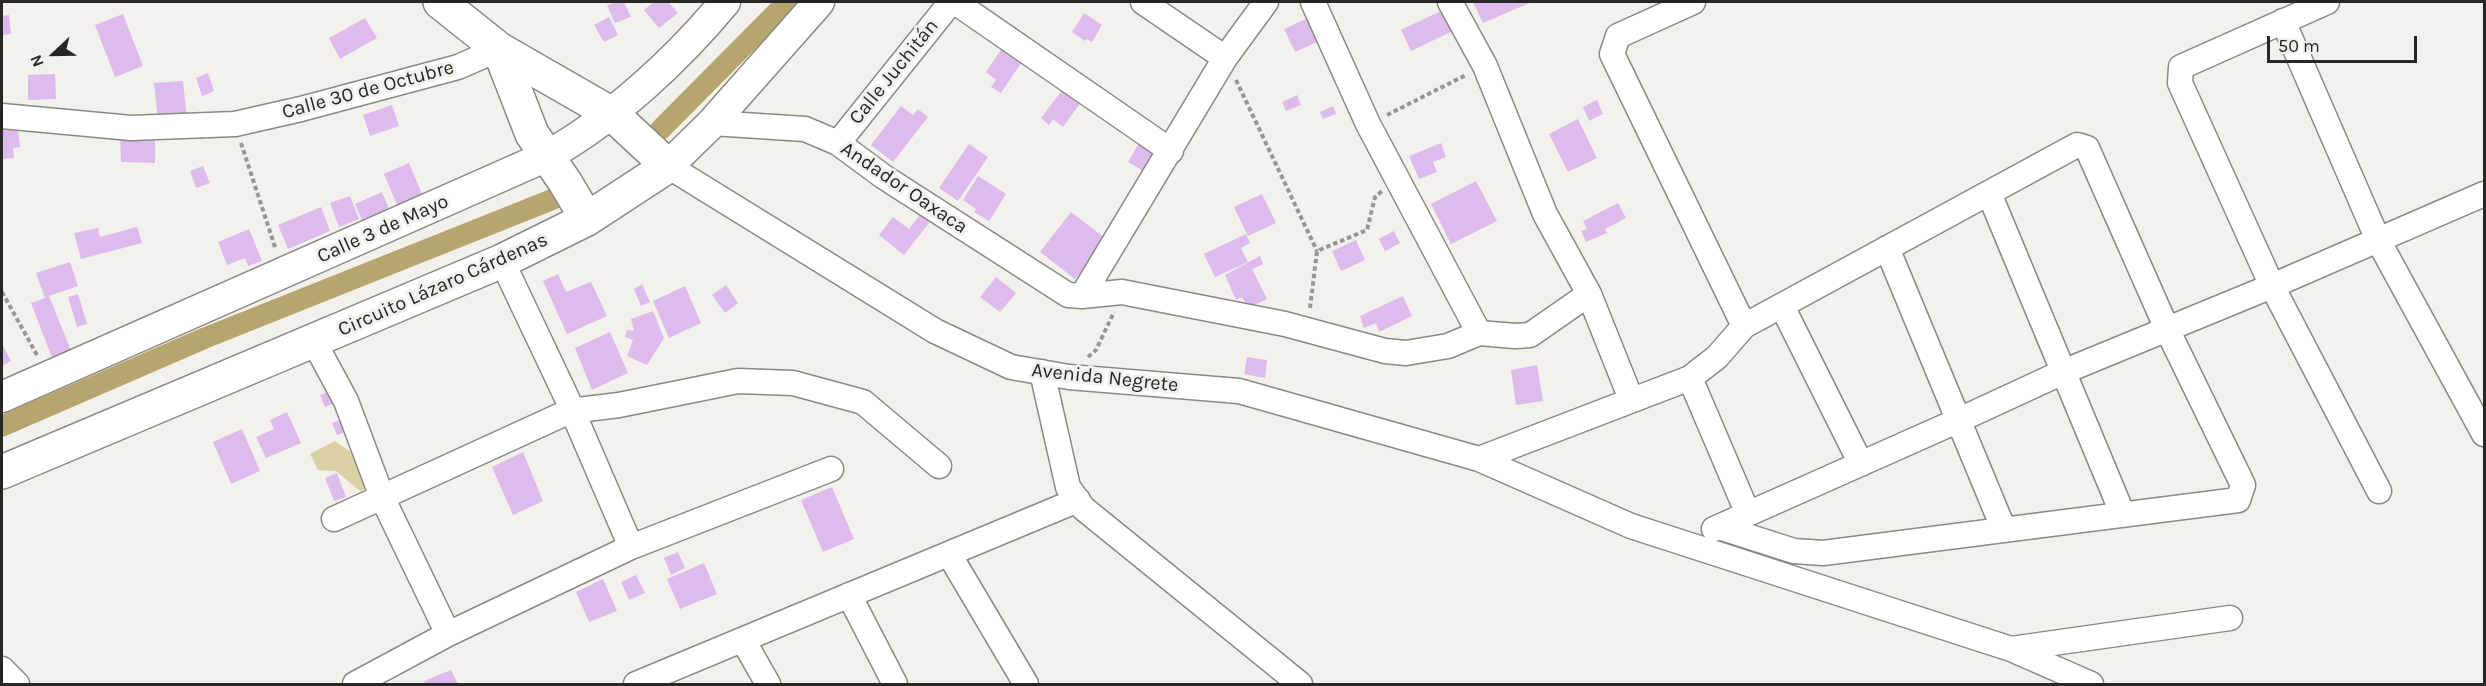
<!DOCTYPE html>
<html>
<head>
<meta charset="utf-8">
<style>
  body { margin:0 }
  #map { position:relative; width:2486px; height:686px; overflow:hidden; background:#f2f1eb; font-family:Karla,sans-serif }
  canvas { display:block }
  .frame { position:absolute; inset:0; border:3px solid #282725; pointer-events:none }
  .north { position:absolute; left:24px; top:24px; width:60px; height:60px; -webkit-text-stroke:4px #f2f1eb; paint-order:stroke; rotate:248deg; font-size:16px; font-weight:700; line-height:24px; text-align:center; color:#282725 }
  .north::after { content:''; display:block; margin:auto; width:21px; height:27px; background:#282725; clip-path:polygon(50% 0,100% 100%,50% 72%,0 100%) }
  .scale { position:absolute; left:2267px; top:36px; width:150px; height:27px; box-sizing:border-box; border:3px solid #282725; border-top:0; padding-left:8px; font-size:18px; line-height:21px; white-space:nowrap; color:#282725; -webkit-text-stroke:4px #f2f1eb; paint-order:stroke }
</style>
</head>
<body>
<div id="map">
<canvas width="2486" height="686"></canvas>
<div class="frame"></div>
<div class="north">N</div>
<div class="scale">50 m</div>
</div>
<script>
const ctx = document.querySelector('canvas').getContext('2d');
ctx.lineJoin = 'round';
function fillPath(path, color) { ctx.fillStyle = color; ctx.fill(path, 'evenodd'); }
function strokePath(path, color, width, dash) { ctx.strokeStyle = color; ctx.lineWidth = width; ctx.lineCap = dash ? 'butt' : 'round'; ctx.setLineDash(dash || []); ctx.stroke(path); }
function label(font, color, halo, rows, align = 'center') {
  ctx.font = font + ' Karla,sans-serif'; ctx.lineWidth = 6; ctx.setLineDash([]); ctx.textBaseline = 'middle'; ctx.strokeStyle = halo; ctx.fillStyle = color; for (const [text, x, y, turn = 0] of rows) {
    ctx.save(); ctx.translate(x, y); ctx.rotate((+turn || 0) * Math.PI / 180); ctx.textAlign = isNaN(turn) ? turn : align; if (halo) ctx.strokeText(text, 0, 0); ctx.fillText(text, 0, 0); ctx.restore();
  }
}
fillPath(new Path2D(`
  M 335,441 L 370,466 L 373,485 L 360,491 L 336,471 L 318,470 L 310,454 Z`), '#dcd0a7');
strokePath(new Path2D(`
  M 660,130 L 787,2
  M 2,426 L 205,338 L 571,192`), '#b6a56d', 21);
fillPath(new Path2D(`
  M 616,2 L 624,2 L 631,17 L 615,23 L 607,5 Z
  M 654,2 L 668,2 L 678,13 L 659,28 L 644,10 Z
  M 1473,2 L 1532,2 L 1483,23 Z
  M 1445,9 L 1455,30 L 1411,51 L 1401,30 Z
  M 1084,13 L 1102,25 L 1092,42 L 1087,39 L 1085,41 L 1072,32 Z
  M 123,14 L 143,66 L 115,77 L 95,25 Z
  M 1317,14 L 1328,37 L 1295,52 L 1284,29 Z
  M 9,15 L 11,34 L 2,35 L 2,16 Z
  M 609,17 L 618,35 L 604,42 L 594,25 Z
  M 365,18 L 377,38 L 340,59 L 329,38 Z
  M 1003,47 L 1023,60 L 1001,93 L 991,87 L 996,80 L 986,72 Z
  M 208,73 L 214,91 L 202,96 L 196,78 Z
  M 55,74 L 56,99 L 28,100 L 28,75 Z
  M 183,81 L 187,119 L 158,121 L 154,83 Z
  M 1066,85 L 1084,98 L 1063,127 L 1053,119 L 1049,125 L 1041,118 Z
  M 1297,95 L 1301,105 L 1286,111 L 1282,102 Z
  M 1597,100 L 1603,114 L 1589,121 L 1583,107 Z
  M 392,105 L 399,126 L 370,136 L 363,115 Z
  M 901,106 L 913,115 L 918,109 L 928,117 L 893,162 L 871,145 Z
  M 1333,106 L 1336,114 L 1323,119 L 1320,112 Z
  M 1578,119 L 1597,158 L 1568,172 L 1549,134 Z
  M 17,121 L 20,147 L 13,148 L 14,158 L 2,159 L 2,123 Z
  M 120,134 L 155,135 L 155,163 L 121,162 Z
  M 1143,136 L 1165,149 L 1150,175 L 1128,162 Z
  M 1441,143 L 1446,157 L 1433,162 L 1437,172 L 1419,179 L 1409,156 Z
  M 969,144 L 988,157 L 958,201 L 939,188 Z
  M 409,163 L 422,194 L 397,205 L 384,174 Z
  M 203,166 L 210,183 L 196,188 L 190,171 Z
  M 978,176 L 1006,194 L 989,221 L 974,212 L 976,209 L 963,200 Z
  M 1476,181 L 1497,221 L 1451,244 L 1431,204 Z
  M 382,192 L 389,209 L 362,220 L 355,204 Z
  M 1262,194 L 1276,223 L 1248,236 L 1234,207 Z
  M 350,196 L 359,219 L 339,227 L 330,203 Z
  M 1618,203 L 1626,218 L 1605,229 L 1607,233 L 1586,242 L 1581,231 L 1587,229 L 1583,221 Z
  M 321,207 L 330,231 L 288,249 L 278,225 Z
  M 922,212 L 932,219 L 904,255 L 879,235 L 893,217 L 909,229 Z
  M 1071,212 L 1106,239 L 1075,279 L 1040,252 Z
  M 137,227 L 142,243 L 81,259 L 74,233 L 98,228 L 100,237 Z
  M 249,229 L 262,261 L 248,266 L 245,258 L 227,265 L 218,242 Z
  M 1394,231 L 1400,243 L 1385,251 L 1379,239 Z
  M 1246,234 L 1250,243 L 1241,248 L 1248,262 L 1215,277 L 1204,254 Z
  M 1356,240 L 1365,260 L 1341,271 L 1332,251 Z
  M 1260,256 L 1263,264 L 1252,269 L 1267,299 L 1248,308 L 1242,297 L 1236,300 L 1225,275 Z
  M 70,262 L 78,286 L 49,296 L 72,353 L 53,360 L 31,303 L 45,298 L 36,273 Z
  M 558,274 L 566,292 L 591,282 L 607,316 L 567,334 L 543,281 Z
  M 996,277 L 1016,293 L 1000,312 L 980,297 Z
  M 642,284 L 650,302 L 641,306 L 634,289 Z
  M 726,285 L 738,303 L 725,313 L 712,295 Z
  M 685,286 L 701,323 L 669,338 L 653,301 Z
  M 78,294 L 87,324 L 77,327 L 68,297 Z
  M 1403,296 L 1412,316 L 1379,332 L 1376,323 L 1364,328 L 1360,316 Z
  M 653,311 L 664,338 L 647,365 L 627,356 L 633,340 L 625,337 L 627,330 L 634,331 L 631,319 Z
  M 610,332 L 628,373 L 592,390 L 575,348 Z
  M 2,344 L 11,361 L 2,366 Z
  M 1247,357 L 1267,360 L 1265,378 L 1244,374 Z
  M 1537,365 L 1543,401 L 1516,405 L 1511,370 Z
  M 331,390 L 336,402 L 325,407 L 320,395 Z
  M 287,412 L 301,443 L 266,458 L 256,437 L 274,429 L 270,420 Z
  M 346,418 L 350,430 L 337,435 L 332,423 Z
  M 242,429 L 260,471 L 231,484 L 213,442 Z
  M 523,452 L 543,501 L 513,515 L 492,467 Z
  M 337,473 L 346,497 L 334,501 L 325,478 Z
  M 832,487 L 854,539 L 823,552 L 801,500 Z
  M 678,552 L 685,568 L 671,575 L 664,558 Z
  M 704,563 L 717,594 L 680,609 L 667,579 Z
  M 636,575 L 645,593 L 629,600 L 621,582 Z
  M 603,579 L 617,611 L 589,622 L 576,592 Z
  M 451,670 L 458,684 L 425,684 L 424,681 Z`), '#ddbbec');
const minor = new Path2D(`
  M 955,2 L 1171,151
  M 1143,2 L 1225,58
  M 1313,2 L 1368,124 L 1479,333
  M 1450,2 L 1485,66 L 1545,214 L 1589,294 L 1631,399
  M 1693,2 L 1618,36 L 1612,54 L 1744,326
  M 2327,2 L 2181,67 L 2180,83 L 2272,286 L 2379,491
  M 2283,21 L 2378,240 L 2484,434
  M 2,116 L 131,128 L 235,124 L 301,109 L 458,67 L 499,49
  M 712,123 L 805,129 L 838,143 L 884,177 L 1068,295 L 1082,296 L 1122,292 L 1285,324 L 1385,351 L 1406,353 L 1448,346 L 1479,333 L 1515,336 L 1530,335 L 1589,294
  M 838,143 L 951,2
  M 668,166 L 935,331 L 1011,367 L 1069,377 L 1239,391 L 1479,459 L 1631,526 L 2011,649 L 2091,684
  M 1989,193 L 2123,515
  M 1887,248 L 2004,530
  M 502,261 L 566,396 L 631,547
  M 1082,296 L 1225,58 L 1266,2
  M 1782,306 L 1861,464
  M 313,340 L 346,401 L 382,497 L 448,634
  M 1042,372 L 1068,487 L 1083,508 L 1300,684
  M 1690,378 L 1748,514
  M 1479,459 L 1690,378 L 1717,357 L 1744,326 L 2077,145 L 2087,148 L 2167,329 L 2243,485 L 2238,500 L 1823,553 L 1794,551 L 1719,527
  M 334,519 L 570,411 L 619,405 L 738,381 L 793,383 L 863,402 L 939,466
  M 1714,529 L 1957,421 L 2063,372 L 2272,286 L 2484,194
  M 949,554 L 1026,684
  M 849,595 L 895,684
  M 743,640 L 768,684
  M 2011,649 L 2230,618
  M 2,669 L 17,684
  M 355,684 L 448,634 L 631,547 L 831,469
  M 636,684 L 1078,500`);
const tertiary = new Path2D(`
  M 668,166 L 712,123 L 819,2
  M 2,397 L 547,156 C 612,120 678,59 725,2`);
const secondary = new Path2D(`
  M 499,49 L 532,134 L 565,182 L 587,219
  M 2,472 L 502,261 L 587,219 L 668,166 L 612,114 L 499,49 L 440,2`);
strokePath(minor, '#8a8984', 27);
strokePath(tertiary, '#8a8984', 33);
strokePath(secondary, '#8a8984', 36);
strokePath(new Path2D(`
  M 1236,80 L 1317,251
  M 1387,115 L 1466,75
  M 241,143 L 276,250
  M 2,292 L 37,355
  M 1310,308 L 1317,251 L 1367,230 L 1375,197 L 1382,191
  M 1088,357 L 1096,350 L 1114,312`), '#979691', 4, [4.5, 3]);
strokePath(minor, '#fff', 24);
strokePath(tertiary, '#fff', 30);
strokePath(secondary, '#fff', 33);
label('20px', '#282725', '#f2f1eb', [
  ["Calle Juchitán",894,72,-51],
  ["Calle 30 de Octubre",368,90,-15],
  ["Andador Oaxaca",904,188,34],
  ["Calle 3 de Mayo",383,229,-24],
  ["Circuito Lázaro Cárdenas",443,285,-24],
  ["Avenida Negrete",1105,378,6]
]);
</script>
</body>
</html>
